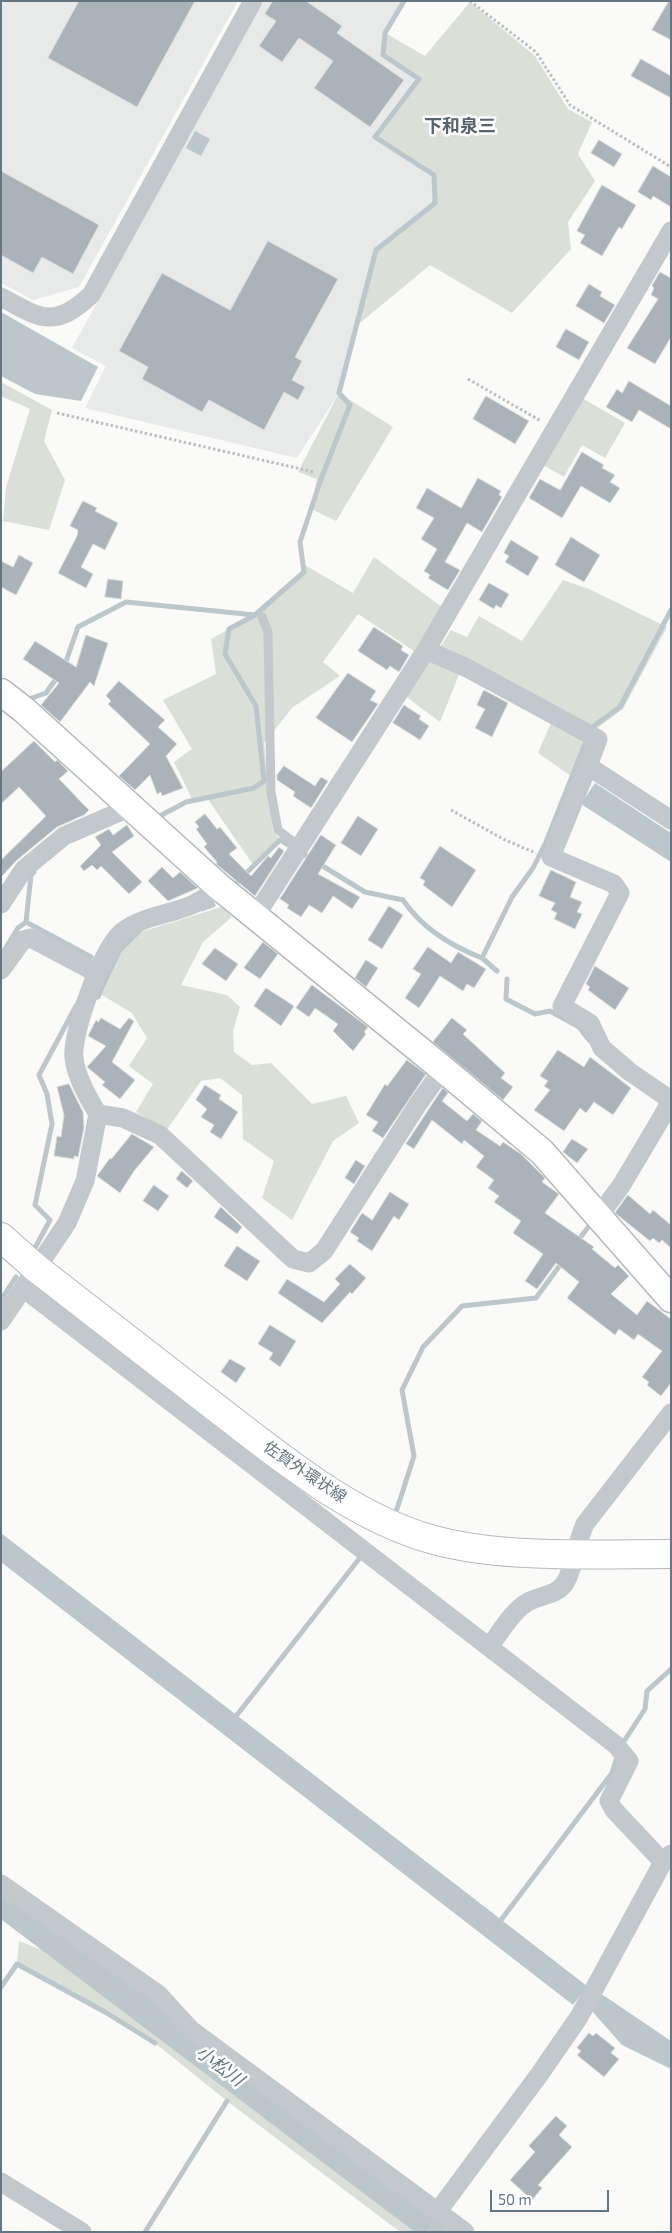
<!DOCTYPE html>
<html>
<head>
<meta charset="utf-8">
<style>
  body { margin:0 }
  #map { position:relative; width:672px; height:2233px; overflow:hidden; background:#fafaf8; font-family:"Exo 2",sans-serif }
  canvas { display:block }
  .frame { position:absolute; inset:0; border:2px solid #657683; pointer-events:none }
  .scale { position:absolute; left:490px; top:2190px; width:119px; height:22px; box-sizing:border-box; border:2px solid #657683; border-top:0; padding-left:6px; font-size:15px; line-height:18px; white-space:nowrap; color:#657683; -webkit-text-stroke:4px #fff; paint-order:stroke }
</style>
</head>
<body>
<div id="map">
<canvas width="672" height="2233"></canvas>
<div class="frame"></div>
<div class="scale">50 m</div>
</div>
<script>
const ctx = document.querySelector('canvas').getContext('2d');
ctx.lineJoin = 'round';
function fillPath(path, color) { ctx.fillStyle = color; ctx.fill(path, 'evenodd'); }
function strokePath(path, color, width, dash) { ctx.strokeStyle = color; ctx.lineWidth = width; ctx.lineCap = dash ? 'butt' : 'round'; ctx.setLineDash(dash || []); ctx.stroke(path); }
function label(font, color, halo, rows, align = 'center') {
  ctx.font = font + ' "Exo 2","Noto Sans JP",sans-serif'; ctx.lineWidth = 5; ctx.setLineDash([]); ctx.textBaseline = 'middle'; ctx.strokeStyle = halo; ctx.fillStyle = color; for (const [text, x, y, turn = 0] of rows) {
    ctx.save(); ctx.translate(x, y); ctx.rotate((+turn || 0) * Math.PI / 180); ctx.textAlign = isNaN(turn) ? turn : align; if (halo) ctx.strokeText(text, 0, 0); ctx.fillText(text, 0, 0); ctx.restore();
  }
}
fillPath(new Path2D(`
  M 1,1 L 238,1 L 79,287 L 33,300 L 1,283 Z
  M 264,1 L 404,1 L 385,33 L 384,55 L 419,79 L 376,137 L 434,175 L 435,203 L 376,250 L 339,393 L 297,458 L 85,408 L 106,366 L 72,348 Z`), '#e8e9e9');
fillPath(new Path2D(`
  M 470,2 L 535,56 L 568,109 L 592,122 L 578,154 L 595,181 L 568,222 L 571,249 L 512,313 L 430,265 L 355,327 L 376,250 L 435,203 L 434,175 L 375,137 L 419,79 L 383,55 L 387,34 L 425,56 Z
  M 1,382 L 52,410 L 44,441 L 65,480 L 49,530 L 3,521 L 6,487 L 30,409 L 1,396 Z
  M 339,393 L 393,427 L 336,521 L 311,509 L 317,479 L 298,472 Z
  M 582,398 L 625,423 L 605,458 L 582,445 L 564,477 L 543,465 Z
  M 374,557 L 443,608 L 419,651 L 460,672 L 440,722 L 404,695 L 426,659 L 358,614 L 323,662 L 340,676 L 293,707 L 264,743 L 273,831 L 280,840 L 254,866 L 207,798 L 193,801 L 174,762 L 192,749 L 163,700 L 216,674 L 211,639 L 255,615 L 304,572 L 303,564 L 353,593 Z
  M 563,580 L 589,589 L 667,627 L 623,709 L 596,729 L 440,647 L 451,630 L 467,637 L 479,616 L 522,641 Z
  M 551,723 L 584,740 L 571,776 L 538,753 Z
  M 221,907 L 232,917 L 203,942 L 181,985 L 227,995 L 240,1007 L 233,1031 L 234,1052 L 252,1065 L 271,1063 L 312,1104 L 346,1096 L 359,1123 L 333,1141 L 292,1220 L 262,1198 L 274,1161 L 243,1139 L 242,1095 L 220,1078 L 201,1081 L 166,1131 L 136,1112 L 153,1084 L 129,1066 L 147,1038 L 132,1013 L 102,995 L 121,951 L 141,932 Z
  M 19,1941 L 75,1963 L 425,2232 L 400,2232 L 227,2101 L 155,2043 L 105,2012 L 17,1964 Z`), '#dadfd7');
fillPath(new Path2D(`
  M 195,131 L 210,139 L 201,156 L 186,148 Z
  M 1,312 L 98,367 L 81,401 L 35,394 L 1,376 Z
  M 595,783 L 671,833 L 671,862 L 581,804 Z
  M 1,1533 L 587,1986 L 573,2005 L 1,1562 Z
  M 600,1993 L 671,2041 L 671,2069 L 622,2045 L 592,2011 Z`), '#bbc7cb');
strokePath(new Path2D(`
  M 64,667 L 78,627 L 126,602 L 255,615 L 304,572 L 300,542 L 320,482 L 350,405 L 339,393 L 376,250 L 435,203 L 434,175 L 375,137 L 419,79 L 383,55 L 385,33 L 404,1
  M 26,700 L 46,693 L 58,676
  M 591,728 L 620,707 L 671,610
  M 158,817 L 186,802 L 254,788 L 264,781 L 256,706 L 225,654 L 229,629 L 255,615
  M 303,854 L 365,892 L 403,900 C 422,928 451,946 482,958
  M 235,884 L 280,840 L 291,847
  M 202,909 L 213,905
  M 26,922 L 31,875 L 34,872
  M 2,954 L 18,928 L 26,922 L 91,957
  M 497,971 L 482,958 L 512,897 L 533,868 L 546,842 L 587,739
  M 507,979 L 506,999 L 535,1014 L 550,1011 L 579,1027 L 589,1040
  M 92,999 L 98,997 L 119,951 L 140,930
  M 577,1242 L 589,1226
  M 36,1246 L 50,1220 L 35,1205 L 52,1124 L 47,1094 L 39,1075 L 76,1006
  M 1,1300 L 16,1277
  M 397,1509 L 414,1456 L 402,1390 L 423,1347 L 462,1306 L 536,1298 L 563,1261
  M 233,1720 L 359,1559
  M 621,1746 L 645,1709 L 647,1691 L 671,1669
  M 498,1924 L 612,1773 L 618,1754
  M 1,1987 L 17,1964 L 105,2012 L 155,2043
  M 145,2232 L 227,2101`), '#bbc7cb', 5);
strokePath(new Path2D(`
  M 1,1901 L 439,2232`), '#bbc7cb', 29);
const building = new Path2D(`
  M 79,1 L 195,1 L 137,107 L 48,58 Z
  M 273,1 L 306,1 L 342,26 L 337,33 L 404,80 L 370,127 L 314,88 L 333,61 L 299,38 L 282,62 L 259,46 L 276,21 L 265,14 Z
  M 669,1 L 671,1 L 671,40 L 652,30 Z
  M 641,59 L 671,76 L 671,98 L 631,76 Z
  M 599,140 L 622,154 L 614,167 L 591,153 Z
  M 653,166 L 671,177 L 671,207 L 653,196 L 651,200 L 638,192 Z
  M 1,171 L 99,225 L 73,274 L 42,257 L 33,273 L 1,255 Z
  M 602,185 L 636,205 L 622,229 L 619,227 L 602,256 L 580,243 L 585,235 L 577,231 Z
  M 268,241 L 338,279 L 295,357 L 302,361 L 292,380 L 305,387 L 298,400 L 284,392 L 264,430 L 209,400 L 202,412 L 142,379 L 148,367 L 119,351 L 162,273 L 230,310 Z
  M 660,272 L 671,278 L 671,337 L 655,364 L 627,348 L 658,299 L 651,295 L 654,288 L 652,286 Z
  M 589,284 L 602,292 L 600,296 L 615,305 L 604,323 L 576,306 Z
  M 566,329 L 589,342 L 579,360 L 556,347 Z
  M 629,381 L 671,406 L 671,429 L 639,410 L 632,422 L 606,407 L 617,389 L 622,393 Z
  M 486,396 L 529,421 L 515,444 L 473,419 Z
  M 582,452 L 604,465 L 602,468 L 615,475 L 610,482 L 620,488 L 610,503 L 581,486 L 562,518 L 529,498 L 540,479 L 560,490 Z
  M 478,478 L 501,491 L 499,495 L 502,497 L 482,532 L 467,523 L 445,562 L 460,570 L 448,590 L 428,578 L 430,575 L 424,571 L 437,549 L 421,539 L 434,518 L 416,508 L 427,488 L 461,508 Z
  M 83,501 L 97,508 L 95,511 L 118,523 L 105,550 L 93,544 L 81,567 L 93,574 L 86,588 L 58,573 L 77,536 L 78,530 L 70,526 Z
  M 571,537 L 600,555 L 584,582 L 555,565 Z
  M 511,540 L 539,557 L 528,576 L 505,562 L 509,556 L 504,553 Z
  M 19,555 L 33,563 L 16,595 L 1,587 L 1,561 L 13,567 Z
  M 108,579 L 123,581 L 121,599 L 105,597 Z
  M 489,583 L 509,594 L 501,608 L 496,605 L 494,609 L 479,600 Z
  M 374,627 L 403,646 L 401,650 L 409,655 L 399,672 L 390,666 L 387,670 L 358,651 Z
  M 86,635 L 108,643 L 94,686 L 90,682 L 60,722 L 41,705 L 59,683 L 23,659 L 35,641 L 76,667 Z
  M 348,673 L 376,691 L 370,700 L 378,704 L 352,742 L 316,718 Z
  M 119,681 L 165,720 L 158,727 L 177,744 L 166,756 L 183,788 L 162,796 L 161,792 L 157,794 L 150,775 L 135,790 L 119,776 L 150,744 L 108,704 L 111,701 L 106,696 Z
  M 484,690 L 508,703 L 492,737 L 475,728 L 485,709 L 477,705 Z
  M 404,705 L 421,716 L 419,719 L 429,726 L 420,740 L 393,723 Z
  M 34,741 L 55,762 L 57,760 L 68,771 L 59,779 L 89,810 L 84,815 L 57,827 L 17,860 L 1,877 L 1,860 L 46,816 L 19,787 L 1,804 L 1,772 Z
  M 284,766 L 315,786 L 321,777 L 328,781 L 311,808 L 293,796 L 295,792 L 277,780 L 277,775 Z
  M 205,814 L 217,829 L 220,827 L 237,848 L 229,854 L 251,876 L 268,856 L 271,858 L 279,847 L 284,851 L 255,896 L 216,864 L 217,862 L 204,847 L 207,844 L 196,829 L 199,827 L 195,822 Z
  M 358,816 L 378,829 L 361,856 L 341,843 Z
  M 127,825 L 134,836 L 112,852 L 142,882 L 129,894 L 101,866 L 97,870 L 92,865 L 84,871 L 80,866 L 101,845 L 95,837 L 109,829 L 113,835 Z
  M 321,835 L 336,845 L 318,874 L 360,897 L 352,909 L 333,896 L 322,913 L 309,905 L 301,917 L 287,908 L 289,905 L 280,899 Z
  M 440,846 L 476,870 L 452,907 L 423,885 L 425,881 L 420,878 Z
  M 162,867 L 173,878 L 180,872 L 198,888 L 168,901 L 148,881 Z
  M 551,870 L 576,882 L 570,897 L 582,902 L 577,912 L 582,914 L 575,929 L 554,919 L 557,913 L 551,910 L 555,903 L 539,896 Z
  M 389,906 L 403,915 L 382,949 L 368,940 Z
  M 263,942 L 278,954 L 260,979 L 244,968 Z
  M 428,947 L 451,963 L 458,952 L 486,969 L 474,988 L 467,984 L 463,991 L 440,976 L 419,1008 L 405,998 L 421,974 L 413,969 Z
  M 215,948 L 238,964 L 226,981 L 202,964 Z
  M 366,960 L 378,968 L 366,987 L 355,978 Z
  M 595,966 L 629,988 L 615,1010 L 588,990 L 590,987 L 586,984 Z
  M 312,985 L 368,1027 L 364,1032 L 366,1034 L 353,1051 L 333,1031 L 338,1024 L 315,1008 L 309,1017 L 296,1008 Z
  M 266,988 L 294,1006 L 281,1026 L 254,1006 Z
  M 101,1018 L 120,1029 L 129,1018 L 134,1021 L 112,1062 L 135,1080 L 120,1099 L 102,1085 L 105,1082 L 87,1067 L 106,1046 L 88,1036 L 96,1020 L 98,1022 Z
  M 452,1018 L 467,1030 L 463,1034 L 505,1073 L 501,1078 L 513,1087 L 503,1100 L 433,1042 Z
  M 558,1050 L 584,1067 L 590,1057 L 631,1088 L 613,1115 L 594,1102 L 586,1113 L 580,1108 L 564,1131 L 534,1110 L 550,1090 L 544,1086 L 548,1081 L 540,1076 Z
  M 407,1060 L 426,1074 L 383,1138 L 372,1131 L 378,1122 L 366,1115 L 385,1084 L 387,1086 Z
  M 69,1084 L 83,1112 L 84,1128 L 78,1157 L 74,1156 L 74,1159 L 54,1156 L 57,1136 L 61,1137 L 64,1115 L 57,1087 Z
  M 205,1085 L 221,1095 L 219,1099 L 238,1112 L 221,1139 L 210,1132 L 214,1125 L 201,1117 L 207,1109 L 196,1100 Z
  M 443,1088 L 448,1093 L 442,1101 L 467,1121 L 473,1114 L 482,1121 L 476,1130 L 500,1146 L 503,1142 L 521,1154 L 545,1178 L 542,1182 L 559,1194 L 545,1213 L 594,1247 L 592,1249 L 615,1268 L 618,1265 L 629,1276 L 611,1294 L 637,1315 L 647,1301 L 671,1319 L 671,1383 L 661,1396 L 647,1385 L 649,1382 L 642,1377 L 662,1351 L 638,1334 L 634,1340 L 619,1329 L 615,1335 L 567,1298 L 579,1282 L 556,1263 L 537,1289 L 525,1281 L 543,1254 L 513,1233 L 521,1221 L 494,1202 L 499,1196 L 488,1188 L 494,1180 L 476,1167 L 484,1156 L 464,1140 L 462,1144 L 432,1120 L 414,1149 L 406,1144 Z
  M 132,1134 L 154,1147 L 134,1171 L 120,1193 L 97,1176 L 110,1158 L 111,1159 Z
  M 572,1139 L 588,1149 L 577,1163 L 563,1152 Z
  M 356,1160 L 365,1166 L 354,1184 L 345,1178 Z
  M 182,1171 L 193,1181 L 187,1188 L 176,1179 Z
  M 154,1185 L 169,1196 L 158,1211 L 143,1201 Z
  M 390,1192 L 409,1204 L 399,1220 L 394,1216 L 372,1251 L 357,1241 L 359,1238 L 350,1232 L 362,1213 L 372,1220 Z
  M 628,1195 L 650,1214 L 653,1210 L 671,1225 L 671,1248 L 662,1240 L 659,1243 L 653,1238 L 650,1241 L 615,1213 Z
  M 221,1207 L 242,1227 L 237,1234 L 214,1217 Z
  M 237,1246 L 260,1261 L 247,1281 L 224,1266 Z
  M 350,1264 L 366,1278 L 352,1294 L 350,1292 L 322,1323 L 278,1293 L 287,1279 L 324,1302 L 340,1284 L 335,1279 Z
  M 270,1325 L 296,1341 L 280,1367 L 269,1359 L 273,1353 L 258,1344 Z
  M 230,1359 L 246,1368 L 236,1383 L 221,1372 Z
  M 589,2033 L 593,2036 L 596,2033 L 615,2048 L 611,2053 L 619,2059 L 604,2077 L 577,2055 L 581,2051 L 577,2048 Z
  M 556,2116 L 567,2126 L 559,2135 L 572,2147 L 538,2185 L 542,2188 L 532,2200 L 510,2180 L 535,2152 L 529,2146 Z`);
fillPath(building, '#aab3b9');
strokePath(building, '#dcdcda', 1);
const secondary = new Path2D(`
  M 1,692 L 24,710 L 218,886 L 443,1069 L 542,1152 L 671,1299`);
const primary = new Path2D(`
  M 1,1237 L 36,1268 C 96,1314 155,1361 215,1407 C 282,1458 351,1517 434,1540 C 503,1559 598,1554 671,1554`);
strokePath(secondary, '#b3babf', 29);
strokePath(primary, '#b5babe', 30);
strokePath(new Path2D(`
  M 470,1 L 536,52 L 570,105 L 671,167
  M 468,379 L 541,421
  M 57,413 L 314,472
  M 451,810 L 505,840 L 536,853
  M 424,2232 L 429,2224`), '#bbbfc2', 3, [2.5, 2.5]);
strokePath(new Path2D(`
  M 262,617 L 268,632 L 271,792 L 278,830 L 300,847`), '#c3c8cc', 9);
strokePath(new Path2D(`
  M 1,297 C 41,319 54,329 91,295 L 253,1
  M 426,650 L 467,668 L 598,739 L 588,766 L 671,820
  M 588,766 L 551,857 L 614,884 L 620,893 L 562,1006 L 590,1023 L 602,1048 L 630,1072 L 665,1096 L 669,1105 L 621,1186 L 598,1217
  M 1,904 L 24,869 L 64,836 L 131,807
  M 256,915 L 426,650 L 671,231
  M 1,970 L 23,940 L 31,938 L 97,973
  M 98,1114 L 123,1118 L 160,1135 L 293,1259 L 309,1263 L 324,1251 L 418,1104 L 443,1069
  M 23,1288 L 616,1745 L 629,1761 L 609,1801 L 614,1810 L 663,1862
  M 1,1321 L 67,1223 L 85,1181 L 98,1114 C 88,1098 76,1077 74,1058 C 71,1033 103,946 123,931 C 154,909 192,916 218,886
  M 489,1647 C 500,1633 512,1611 528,1602 C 540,1595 556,1596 565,1583 C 576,1564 576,1543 585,1524 L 671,1413
  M 1,1884 L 158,1994 L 191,2030 L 465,2232
  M 1,2182 L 82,2232
  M 438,2211 L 539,2075 L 579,2017 L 663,1862 L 671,1854`), '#c3c8cc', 19);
strokePath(secondary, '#fff', 26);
strokePath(primary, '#fff', 28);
label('16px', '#657683', '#fff', [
  ["佐賀外環状線",305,1472,34]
]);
label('bold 18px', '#57646e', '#fff', [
  ["下和泉三",460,126]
]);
label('italic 18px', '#60757c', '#fff', [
  ["小松川",220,2066,37]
]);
</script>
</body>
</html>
